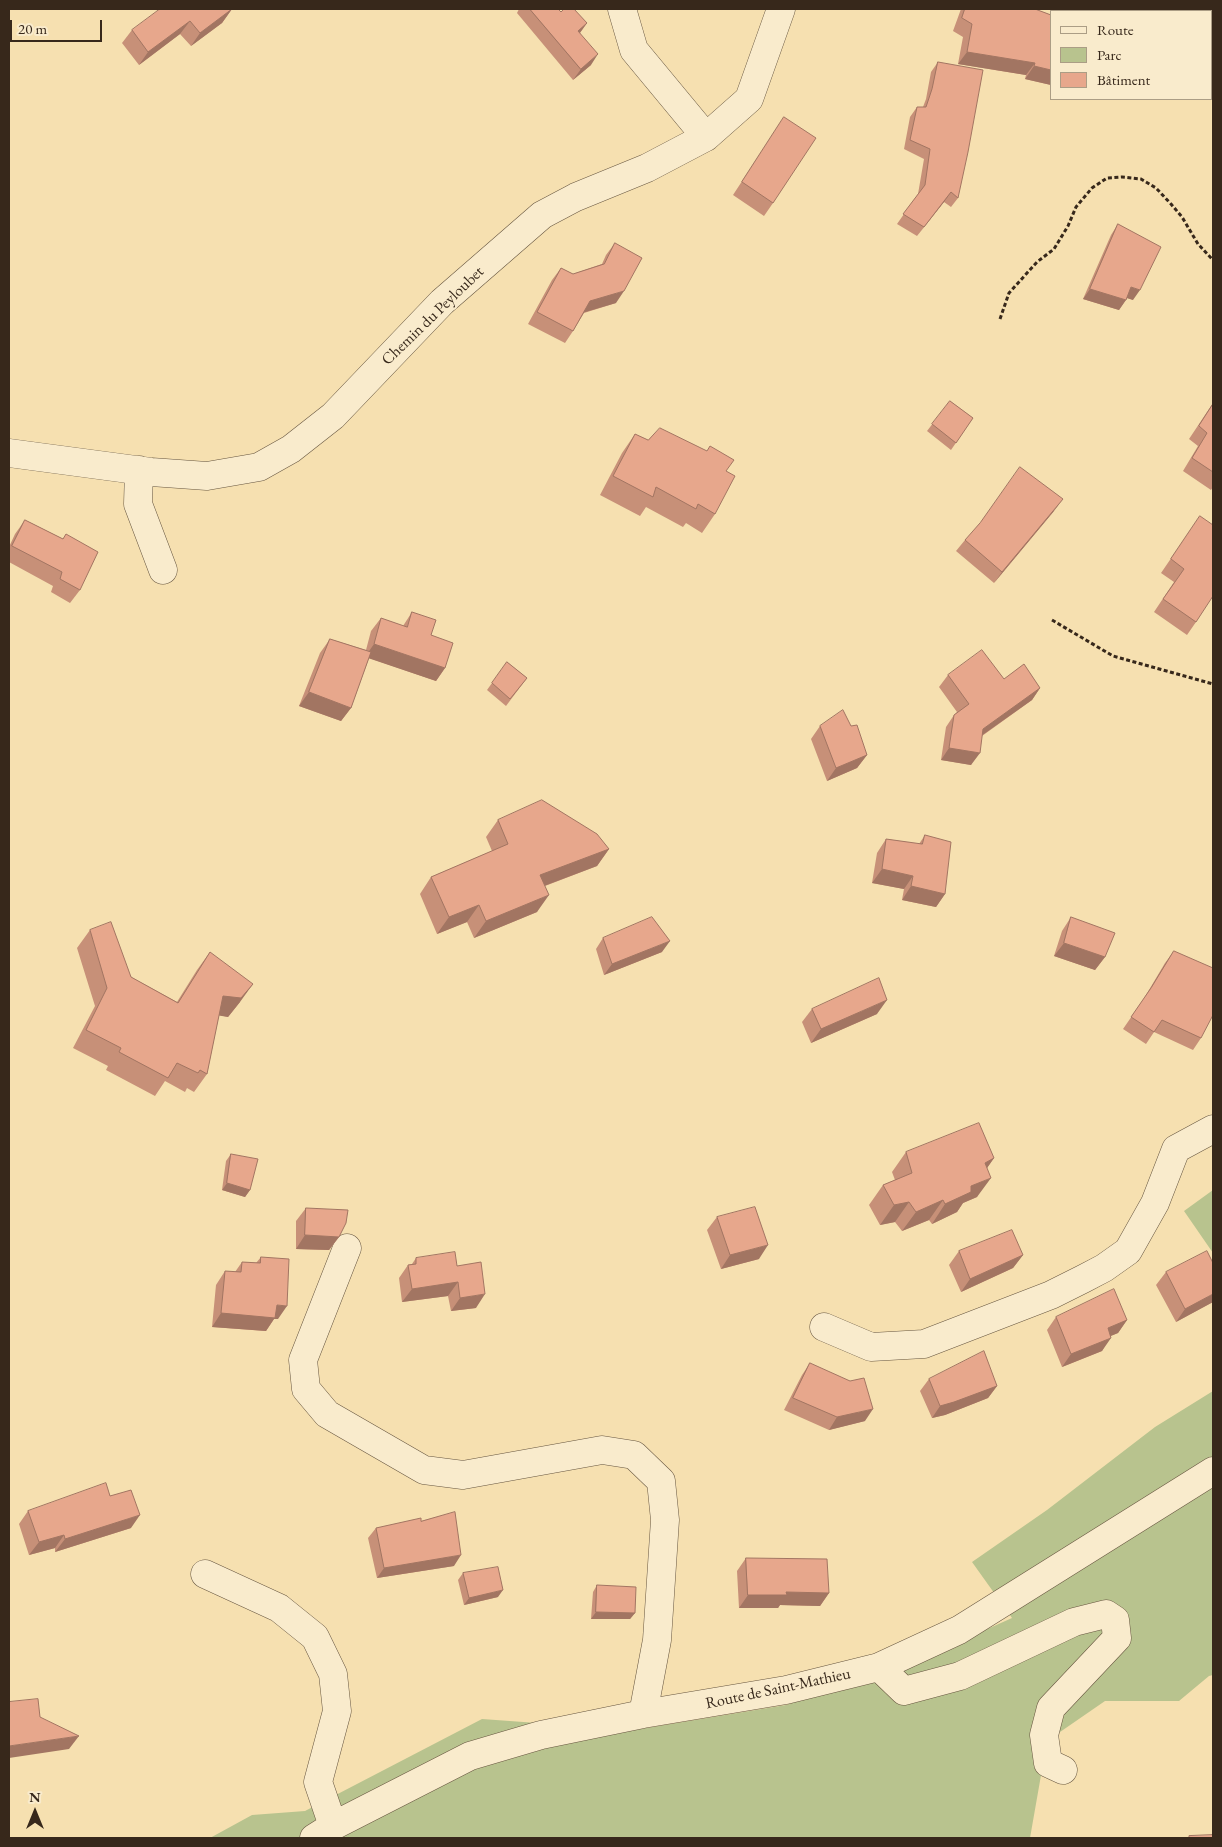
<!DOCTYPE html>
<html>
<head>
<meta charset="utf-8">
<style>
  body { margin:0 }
  #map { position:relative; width:1222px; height:1847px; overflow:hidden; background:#f6e0b0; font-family:"EB Garamond",serif }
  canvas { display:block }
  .frame { position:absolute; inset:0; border:10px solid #37281b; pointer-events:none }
  .legend { position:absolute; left:1050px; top:10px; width:162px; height:90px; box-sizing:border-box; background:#f9ebcc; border:1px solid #ab9d85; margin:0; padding:6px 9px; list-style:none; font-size:15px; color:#37281b }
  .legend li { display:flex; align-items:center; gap:10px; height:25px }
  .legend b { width:25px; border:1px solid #ab9d85 }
  .north { position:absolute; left:10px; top:1787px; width:50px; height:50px; -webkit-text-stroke:4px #f9ebcc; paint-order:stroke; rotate:0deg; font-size:14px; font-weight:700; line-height:20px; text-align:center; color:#37281b }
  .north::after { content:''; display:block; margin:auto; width:18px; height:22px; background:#37281b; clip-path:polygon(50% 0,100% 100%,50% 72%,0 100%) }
  .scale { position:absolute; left:10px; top:20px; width:92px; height:22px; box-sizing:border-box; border:2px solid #37281b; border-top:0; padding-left:6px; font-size:15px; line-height:18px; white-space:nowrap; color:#37281b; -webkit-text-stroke:4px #f9ebcc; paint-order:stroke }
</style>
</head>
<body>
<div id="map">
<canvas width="1222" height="1847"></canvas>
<div class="frame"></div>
<ul class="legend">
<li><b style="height:6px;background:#f9ebcc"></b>Route</li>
<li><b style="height:14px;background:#b8c38e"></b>Parc</li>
<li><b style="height:14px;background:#e7a78c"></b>Bâtiment</li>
</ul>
<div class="north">N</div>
<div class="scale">20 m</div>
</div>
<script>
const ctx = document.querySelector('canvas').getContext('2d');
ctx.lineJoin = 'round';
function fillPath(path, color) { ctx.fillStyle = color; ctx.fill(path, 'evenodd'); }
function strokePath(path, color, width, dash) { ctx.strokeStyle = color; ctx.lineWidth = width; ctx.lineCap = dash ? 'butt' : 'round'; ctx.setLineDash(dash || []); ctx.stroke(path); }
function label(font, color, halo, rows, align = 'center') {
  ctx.font = font + ' "EB Garamond",serif'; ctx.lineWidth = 4; ctx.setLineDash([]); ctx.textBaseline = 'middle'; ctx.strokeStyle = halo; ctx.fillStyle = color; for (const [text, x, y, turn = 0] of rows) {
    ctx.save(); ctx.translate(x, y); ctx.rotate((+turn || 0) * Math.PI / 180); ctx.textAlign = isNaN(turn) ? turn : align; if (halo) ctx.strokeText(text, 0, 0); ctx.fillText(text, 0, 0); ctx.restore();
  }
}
fillPath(new Path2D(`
  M 1213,1190 L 1213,1253 L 1184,1211 Z
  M 1213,1391 L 1213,1675 L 1209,1676 L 1179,1701 L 1105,1701 L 1047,1741 L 1030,1838 L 210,1838 L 252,1815 L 305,1811 L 482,1719 L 634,1730 L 786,1705 L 916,1661 L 1012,1618 L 972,1562 L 1047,1510 L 1155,1427 Z`), '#b8c38e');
const minor = new Path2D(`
  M 622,9 L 634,50 L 706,137
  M 9,453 L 151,472 L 207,476 L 259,467 L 291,449 L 333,416 L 442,302 L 542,215 L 576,197 L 647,168 L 706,137 L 749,99 L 781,9
  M 139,470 L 138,504 L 163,570
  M 347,1248 L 303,1360 L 306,1389 L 327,1414 L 424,1470 L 463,1475 L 602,1450 L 634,1455 L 661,1481 L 665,1520 L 657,1640 L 643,1714
  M 824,1327 L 871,1347 L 924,1344 L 1051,1295 L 1083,1279 L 1104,1268 L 1128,1251 L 1155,1203 L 1176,1149 L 1213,1129
  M 205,1574 L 279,1608 L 315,1637 L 333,1674 L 337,1711 L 318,1782 L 333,1826
  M 879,1667 L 904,1691 L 960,1676 L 1074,1622 L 1106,1614 L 1115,1620 L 1117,1638 L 1051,1708 L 1044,1735 L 1048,1763 L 1063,1770
  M 314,1838 L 333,1826 L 470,1756 L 541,1735 L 643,1714 L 786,1690 L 879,1667 L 959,1630 L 1213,1471`);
strokePath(minor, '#675640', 29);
strokePath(new Path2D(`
  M 1000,319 L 1009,293 L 1037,262 L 1054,249 L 1068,226 L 1076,207 L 1092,188 L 1107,178 L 1122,177 L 1141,179 L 1156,188 L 1171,204 L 1182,217 L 1198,244 L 1213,260
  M 1052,620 L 1113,656 L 1213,684`), '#37281b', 3, [4, 2.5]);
strokePath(minor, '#f9ebcc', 28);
fillPath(new Path2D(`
  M 232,9 L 222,23 L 191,46 L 180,34 L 139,65 L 122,43 L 132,30 Z
  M 519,9 L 558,9 L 561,12 L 587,23 L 580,33 L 591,65 L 573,80 L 517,13 Z
  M 961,9 L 1035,9 L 1051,15 L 1051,85 L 1025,79 L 1026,75 L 958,64 L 963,37 L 953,31 Z
  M 938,62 L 958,198 L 951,207 L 944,202 L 917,236 L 897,224 L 918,194 L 924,159 L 904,149 L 910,117 L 917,107 L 923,107 L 926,99 L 931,72 Z
  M 784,117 L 773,203 L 764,216 L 733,195 Z
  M 1118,224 L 1133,300 L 1127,298 L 1119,310 L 1083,299 L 1111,235 Z
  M 615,243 L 616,303 L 584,313 L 573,331 L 565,343 L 528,324 L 552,280 L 561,268 L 573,274 L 602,264 L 606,255 Z
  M 950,401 L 973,418 L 951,450 L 927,431 Z
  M 1213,403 L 1213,487 L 1211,490 L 1183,471 L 1198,446 L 1189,439 Z
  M 635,434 L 648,440 L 726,471 L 715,514 L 702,533 L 686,523 L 683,527 L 646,507 L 640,516 L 600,495 L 622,453 Z
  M 1054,511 L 994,583 L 956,551 L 965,540 Z
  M 1200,516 L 1196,622 L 1187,635 L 1154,612 L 1174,582 L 1161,573 Z
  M 25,520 L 63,539 L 66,534 L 80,590 L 70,603 L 51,592 L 53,586 L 9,562 L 9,547 L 15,534 Z
  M 412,612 L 431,635 L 445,668 L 436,681 L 369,658 L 351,708 L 341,721 L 299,706 L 320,653 L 330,639 L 366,650 L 371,631 L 381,618 L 403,626 Z
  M 507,662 L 527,678 L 506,706 L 487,690 Z
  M 948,675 L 1004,679 L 1040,688 L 1032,700 L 982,736 L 971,765 L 941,760 L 946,727 L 954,715 L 957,712 L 939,687 Z
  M 820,726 L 867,755 L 857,768 L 827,781 L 811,739 Z
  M 498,820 L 609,849 L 597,866 L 545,886 L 537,912 L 474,938 L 467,922 L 437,934 L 420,894 L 431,877 L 492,851 L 486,837 Z
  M 925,835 L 945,894 L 936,907 L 902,900 L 904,889 L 872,883 L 877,853 L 886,839 L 919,844 Z
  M 1071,917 L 1105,957 L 1095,970 L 1054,956 L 1062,931 Z
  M 90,930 L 131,977 L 177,1002 L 197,970 L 210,952 L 240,1002 L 228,1017 L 219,1015 L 207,1074 L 194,1092 L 187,1088 L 185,1092 L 165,1081 L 155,1096 L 106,1070 L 108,1066 L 73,1048 L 95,1006 L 77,948 Z
  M 603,938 L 662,952 L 604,975 L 596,949 Z
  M 1174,951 L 1201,1038 L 1193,1050 L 1154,1032 L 1146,1044 L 1123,1029 L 1143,1000 L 1165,963 Z
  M 812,1009 L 877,1014 L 811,1043 L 802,1022 Z
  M 906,1152 L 994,1158 L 987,1168 L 977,1197 L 963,1203 L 957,1212 L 932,1224 L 929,1220 L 902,1231 L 895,1222 L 880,1225 L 869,1205 L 883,1185 L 895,1180 L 892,1172 Z
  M 231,1154 L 250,1190 L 245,1197 L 222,1190 L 226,1161 Z
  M 306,1208 L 339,1237 L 329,1250 L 296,1249 L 296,1221 Z
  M 717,1217 L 759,1259 L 721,1269 L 707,1230 Z
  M 959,1251 L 1023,1255 L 1013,1268 L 961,1292 L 949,1265 Z
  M 261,1257 L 278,1319 L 274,1319 L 266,1331 L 212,1327 L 216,1285 L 225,1271 L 235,1272 L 242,1262 L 256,1263 Z
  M 416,1258 L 457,1266 L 476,1308 L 451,1311 L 448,1296 L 402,1302 L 399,1278 L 408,1265 L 412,1264 Z
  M 1166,1272 L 1213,1302 L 1176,1322 L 1156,1285 Z
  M 1056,1317 L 1127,1320 L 1118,1333 L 1110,1336 L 1102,1351 L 1062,1367 L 1047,1330 Z
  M 810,1363 L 865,1421 L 829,1430 L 784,1410 L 802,1375 Z
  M 929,1379 L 997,1386 L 988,1398 L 945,1415 L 932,1418 L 920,1391 Z
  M 110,1496 L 131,1528 L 55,1552 L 55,1548 L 29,1555 L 19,1524 L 28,1511 Z
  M 421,1521 L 454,1566 L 377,1578 L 368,1538 L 376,1528 Z
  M 746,1558 L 829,1593 L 820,1606 L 780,1605 L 778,1608 L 739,1608 L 737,1571 Z
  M 463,1573 L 498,1597 L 464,1605 L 458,1580 Z
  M 597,1585 L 635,1613 L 630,1619 L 591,1619 L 593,1592 Z`), '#c79078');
fillPath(new Path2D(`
  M 232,9 L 222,23 L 191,46 L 200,33 Z
  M 190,21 L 180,34 L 139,65 L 148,52 Z
  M 587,23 L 579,34 L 578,31 Z
  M 967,52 L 1035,63 L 1026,75 L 958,64 Z
  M 598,54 L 591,65 L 573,80 L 581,69 Z
  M 1034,66 L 1051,70 L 1051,85 L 1025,79 Z
  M 951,192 L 944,202 L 917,236 L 924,227 Z
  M 1131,287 L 1140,290 L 1133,300 L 1124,297 Z
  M 1090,289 L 1126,300 L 1119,310 L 1083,299 Z
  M 624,291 L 616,303 L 582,313 L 590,301 Z
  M 1063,499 L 1054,511 L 994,583 L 1002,572 Z
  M 374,644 L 445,668 L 436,681 L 365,657 Z
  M 1040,688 L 1032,700 L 974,741 L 983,729 Z
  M 309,692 L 351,708 L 341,721 L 299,706 Z
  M 949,748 L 980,753 L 971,765 L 941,760 Z
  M 867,755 L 857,768 L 827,781 L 836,768 Z
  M 609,849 L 597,866 L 528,892 L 540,875 Z
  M 882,869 L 913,876 L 904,889 L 872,883 Z
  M 911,886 L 945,894 L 936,907 L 902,900 Z
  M 549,895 L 537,912 L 474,938 L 486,921 Z
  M 479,905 L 467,922 L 437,934 L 449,917 Z
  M 670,941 L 662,952 L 604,975 L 612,964 Z
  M 1064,943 L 1105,957 L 1095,970 L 1054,956 Z
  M 253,984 L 240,1002 L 228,1017 L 210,1014 L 223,996 Z
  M 887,1000 L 877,1014 L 811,1043 L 821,1029 Z
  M 994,1158 L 980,1178 L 985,1163 Z
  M 991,1178 L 977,1197 L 963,1203 L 957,1212 L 932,1224 L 945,1204 L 971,1186 Z
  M 227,1183 L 250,1190 L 245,1197 L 222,1190 Z
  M 943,1200 L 929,1220 L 902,1231 L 916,1212 Z
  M 909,1202 L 895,1222 L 880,1225 L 894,1205 Z
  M 305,1235 L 339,1237 L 329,1250 L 296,1249 Z
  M 768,1245 L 759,1259 L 721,1269 L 730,1255 Z
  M 1023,1255 L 1013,1268 L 961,1292 L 970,1279 Z
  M 458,1282 L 448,1296 L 402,1302 L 412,1289 Z
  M 485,1294 L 476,1308 L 451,1311 L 460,1298 Z
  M 1213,1294 L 1213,1302 L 1176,1322 L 1185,1309 Z
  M 277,1305 L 287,1306 L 278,1319 L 274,1319 L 266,1331 L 212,1327 L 221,1313 Z
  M 1127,1320 L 1118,1333 L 1099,1341 L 1108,1328 Z
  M 1111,1338 L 1102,1351 L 1062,1367 L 1071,1354 Z
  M 997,1386 L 988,1398 L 945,1415 L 932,1418 L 940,1406 Z
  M 873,1409 L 865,1421 L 829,1430 L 837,1417 Z
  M 140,1515 L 131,1528 L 55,1552 L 65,1539 Z
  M 64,1535 L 55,1548 L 29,1555 L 39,1542 Z
  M 461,1555 L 454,1566 L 377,1578 L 384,1568 Z
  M 503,1590 L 498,1597 L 464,1605 L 469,1598 Z
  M 786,1592 L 829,1593 L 820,1606 L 780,1605 L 778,1608 L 739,1608 L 748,1595 Z
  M 596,1612 L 635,1613 L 630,1619 L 591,1619 Z
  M 79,1736 L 69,1749 L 9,1758 L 9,1746 Z`), '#a27562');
const building = new Path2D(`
  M 160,9 L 232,9 L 200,33 L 190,21 L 148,52 L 132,30 Z
  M 530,9 L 558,9 L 561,12 L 564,9 L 574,9 L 587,23 L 578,31 L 598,54 L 581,69 Z
  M 965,9 L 1035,9 L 1051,15 L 1051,70 L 1034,66 L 1035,63 L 967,52 L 972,24 L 962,18 Z
  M 938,62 L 983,70 L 968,152 L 958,198 L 951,192 L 924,227 L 903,214 L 925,185 L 930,149 L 910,140 L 917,107 L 926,107 L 932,89 Z
  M 784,117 L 816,138 L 773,203 L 742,182 Z
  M 1118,224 L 1161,247 L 1140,290 L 1131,287 L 1126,300 L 1090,289 Z
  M 615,243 L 642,258 L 624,291 L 590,301 L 573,331 L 537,312 L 561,268 L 573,274 L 604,264 Z
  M 950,401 L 973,418 L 956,443 L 932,424 Z
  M 1213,404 L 1213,472 L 1192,458 L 1207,433 L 1199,426 Z
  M 660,428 L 707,451 L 710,446 L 734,460 L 726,471 L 735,476 L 715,514 L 698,504 L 696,509 L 656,487 L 653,497 L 613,476 L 635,434 L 648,440 Z
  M 1020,467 L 1063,499 L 1002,572 L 965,540 L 980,523 Z
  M 1200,516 L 1213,525 L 1213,596 L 1196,622 L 1163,599 L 1184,569 L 1171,559 Z
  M 25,520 L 63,539 L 66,534 L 98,552 L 80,590 L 60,579 L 62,572 L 12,546 Z
  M 412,612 L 436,620 L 431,635 L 453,643 L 445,668 L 374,644 L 381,618 L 407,627 Z
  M 330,639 L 371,652 L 351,708 L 309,692 Z
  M 982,650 L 1004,679 L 1024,664 L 1040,688 L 983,729 L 980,753 L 949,748 L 954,715 L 969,704 L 948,675 Z
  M 507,662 L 527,678 L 510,699 L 492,683 Z
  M 843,710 L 851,726 L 857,725 L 867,755 L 836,768 L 820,726 Z
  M 542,800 L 597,834 L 609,849 L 540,875 L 549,895 L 486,921 L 479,905 L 449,917 L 431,877 L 508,844 L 498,820 Z
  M 925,835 L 951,842 L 945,894 L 911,886 L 913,876 L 882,869 L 886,839 L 922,844 Z
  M 652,917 L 670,941 L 612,964 L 603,938 Z
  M 1071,917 L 1115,933 L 1105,957 L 1064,943 Z
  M 111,922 L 131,977 L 178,1003 L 210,952 L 253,984 L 241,998 L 223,996 L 207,1074 L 200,1070 L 198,1073 L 177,1063 L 168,1078 L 119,1052 L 121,1048 L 86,1030 L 107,988 L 90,930 Z
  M 1174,951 L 1213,968 L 1213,1015 L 1201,1038 L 1162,1020 L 1154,1032 L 1131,1017 L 1151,988 Z
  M 879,978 L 887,1000 L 821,1029 L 812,1009 Z
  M 979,1123 L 994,1158 L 985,1163 L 991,1178 L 971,1186 L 971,1192 L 945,1204 L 943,1200 L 916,1212 L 909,1202 L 894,1205 L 883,1185 L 912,1173 L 906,1152 Z
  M 231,1154 L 258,1159 L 250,1190 L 227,1183 Z
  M 755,1207 L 768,1245 L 730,1255 L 717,1217 Z
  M 306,1208 L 348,1210 L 346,1223 L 339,1237 L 305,1235 Z
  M 1012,1230 L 1023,1255 L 970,1279 L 959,1251 Z
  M 1207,1251 L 1213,1263 L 1213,1294 L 1185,1309 L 1166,1272 Z
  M 455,1252 L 457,1266 L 481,1262 L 485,1294 L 460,1298 L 458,1282 L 412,1289 L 408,1265 L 416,1264 L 416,1258 Z
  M 261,1257 L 289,1259 L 287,1306 L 277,1305 L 275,1318 L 221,1313 L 225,1271 L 241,1272 L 242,1262 L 260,1263 Z
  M 1114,1289 L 1127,1320 L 1108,1328 L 1111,1338 L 1071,1354 L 1056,1317 Z
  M 984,1351 L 997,1386 L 954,1402 L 940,1406 L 929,1379 Z
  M 810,1363 L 850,1381 L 864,1378 L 873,1409 L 837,1417 L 793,1398 Z
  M 106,1483 L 110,1496 L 131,1490 L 140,1515 L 65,1539 L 64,1535 L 39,1542 L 28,1511 Z
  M 455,1512 L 461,1555 L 384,1568 L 376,1528 L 421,1518 L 421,1521 Z
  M 746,1558 L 827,1559 L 829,1593 L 786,1592 L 787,1595 L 748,1595 Z
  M 498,1567 L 503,1590 L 469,1598 L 463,1573 Z
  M 597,1585 L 636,1587 L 635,1613 L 596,1612 Z
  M 38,1699 L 40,1717 L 79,1736 L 9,1746 L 9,1702 Z
  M 1213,1835 L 1213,1838 L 1189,1838 L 1189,1836 Z`);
fillPath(building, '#e7a78c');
strokePath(building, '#a27562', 1);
label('16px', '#37281b', '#f9ebcc', [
  ["Chemin du Peyloubet",433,316,-44],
  ["Route de Saint-Mathieu",778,1689,-12]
]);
</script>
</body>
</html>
